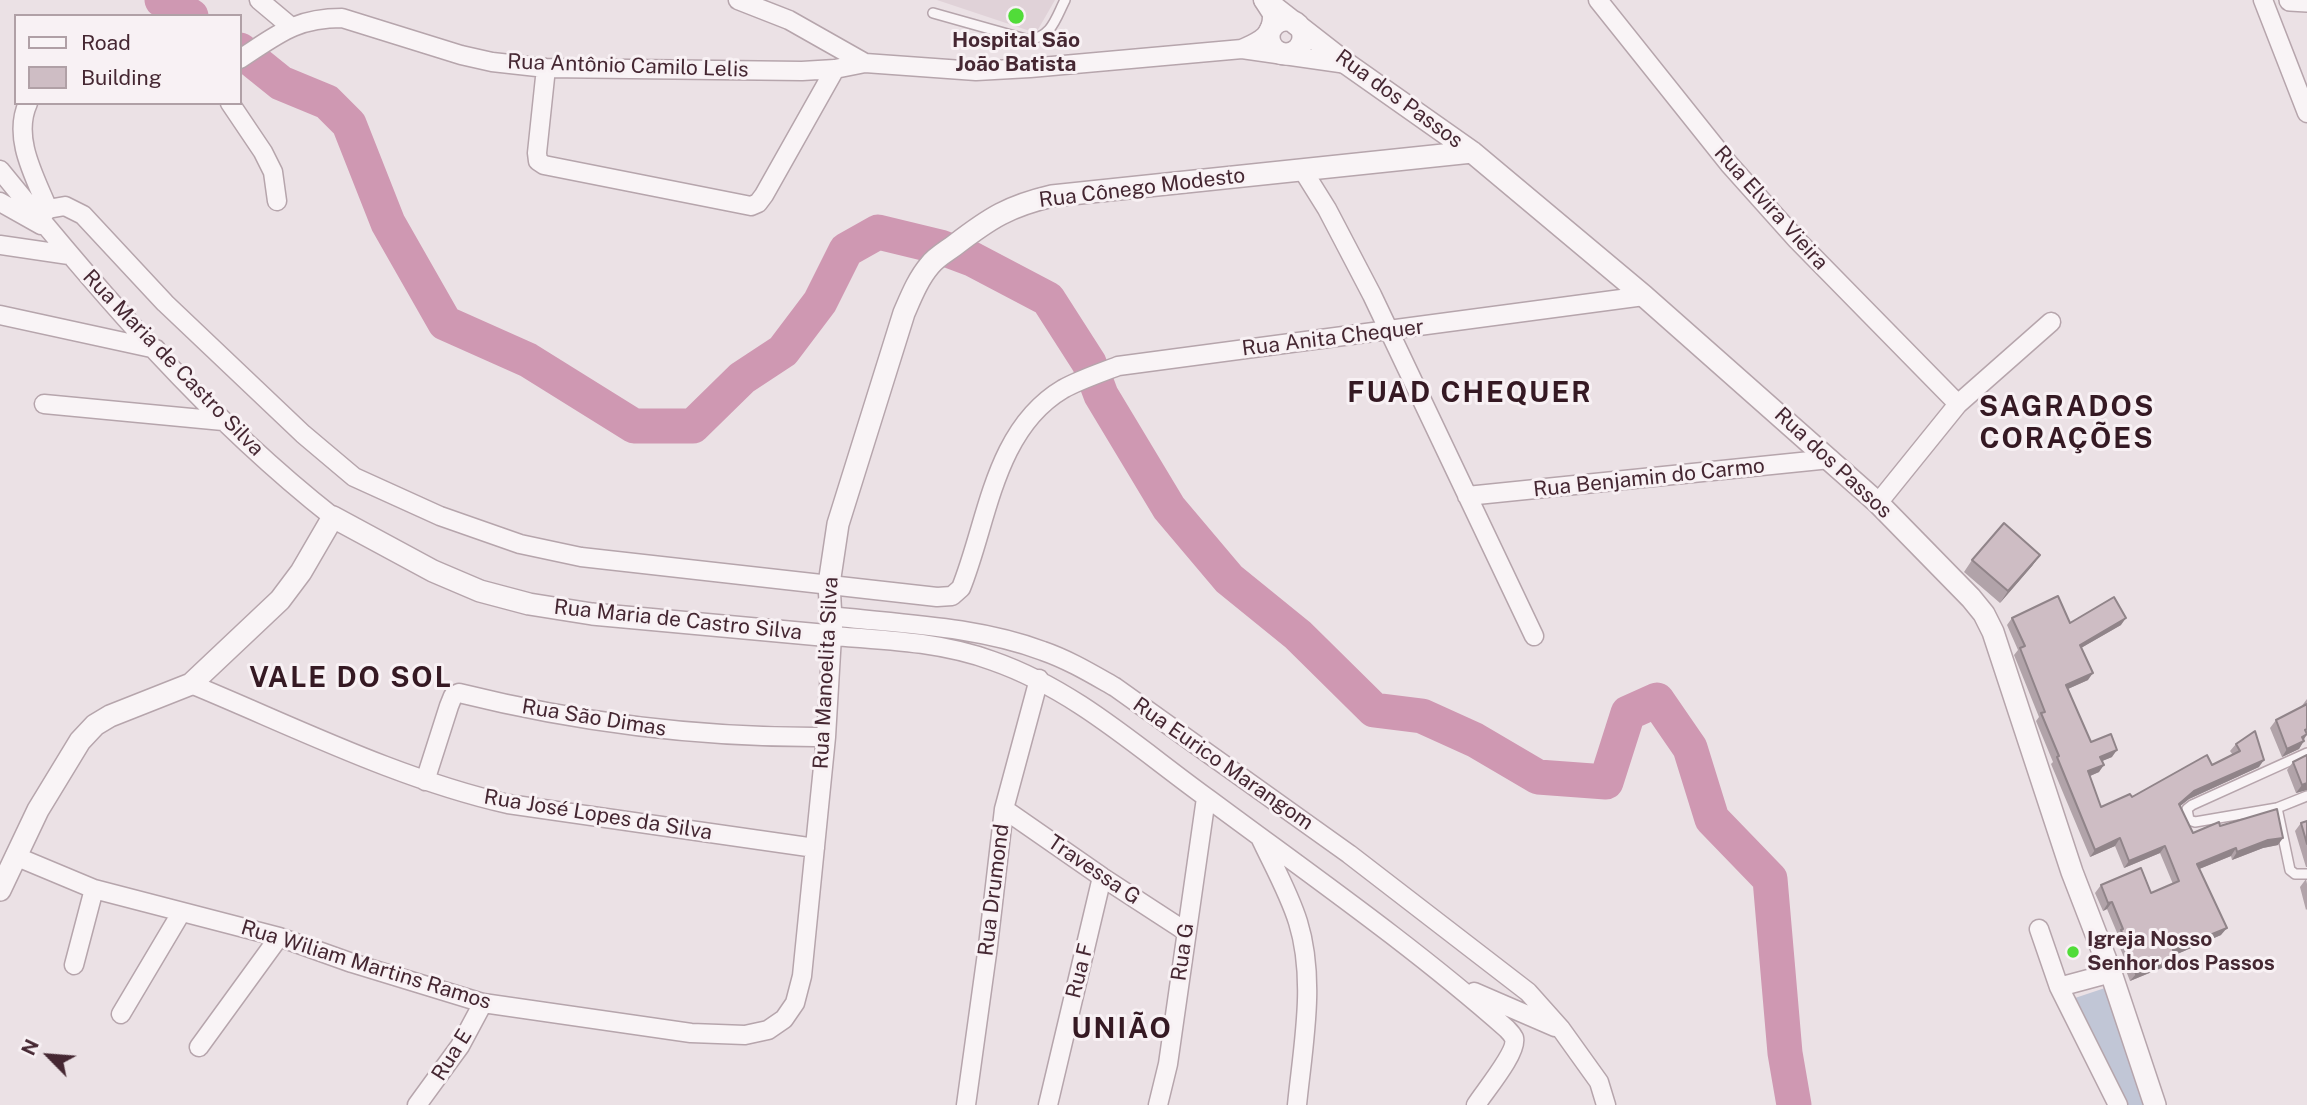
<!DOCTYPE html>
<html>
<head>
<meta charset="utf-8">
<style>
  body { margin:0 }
  #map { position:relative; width:2307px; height:1105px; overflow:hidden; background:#ebe1e5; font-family:"Public Sans",sans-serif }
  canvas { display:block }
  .legend { position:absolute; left:14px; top:14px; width:228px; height:91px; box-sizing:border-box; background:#f8f1f4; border:2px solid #b0a0a6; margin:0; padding:9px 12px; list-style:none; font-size:21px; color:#452732 }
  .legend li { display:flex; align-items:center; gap:14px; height:35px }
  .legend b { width:35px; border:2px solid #b0a0a6 }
  .north { position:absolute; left:14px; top:1021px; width:70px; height:70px; -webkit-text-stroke:5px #f8f1f4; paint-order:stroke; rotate:295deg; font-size:19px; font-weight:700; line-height:28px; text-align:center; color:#452732 }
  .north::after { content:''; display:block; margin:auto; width:24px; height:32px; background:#452732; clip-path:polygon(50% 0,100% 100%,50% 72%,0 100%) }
</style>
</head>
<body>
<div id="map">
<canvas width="2307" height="1105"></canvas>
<ul class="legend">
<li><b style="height:9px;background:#f9f4f6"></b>Road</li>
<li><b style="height:19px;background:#cebdc4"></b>Building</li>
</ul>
<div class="north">N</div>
</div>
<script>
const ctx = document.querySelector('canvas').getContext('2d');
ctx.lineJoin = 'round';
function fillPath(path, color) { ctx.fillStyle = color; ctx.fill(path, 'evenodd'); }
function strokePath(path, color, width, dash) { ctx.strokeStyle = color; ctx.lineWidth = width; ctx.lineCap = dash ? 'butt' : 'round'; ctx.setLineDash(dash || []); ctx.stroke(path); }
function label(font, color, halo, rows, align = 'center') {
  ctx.font = font + ' "Public Sans",sans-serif'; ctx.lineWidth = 6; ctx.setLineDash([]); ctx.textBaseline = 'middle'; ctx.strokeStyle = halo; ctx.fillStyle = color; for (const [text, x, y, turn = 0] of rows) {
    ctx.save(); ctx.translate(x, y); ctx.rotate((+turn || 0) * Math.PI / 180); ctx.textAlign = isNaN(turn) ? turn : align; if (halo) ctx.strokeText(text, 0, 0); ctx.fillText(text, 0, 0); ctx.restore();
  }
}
fillPath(new Path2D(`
  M 937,0 L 1055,0 L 1036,33 Z`), '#e0d2d8');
fillPath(new Path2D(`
  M 2105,988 L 2147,1105 L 2121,1105 L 2072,999 Z`), '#c1c6d6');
strokePath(new Path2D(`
  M 162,0 L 191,16
  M 240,50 L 281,83 L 327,102 L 349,124 L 388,223 L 445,323 L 528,360 L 634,426 L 693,426 L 742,378 L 783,351 L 820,302 L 846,250 L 878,232 L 940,247 L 972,259 L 1048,299 L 1089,363 L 1101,395 L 1169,508 L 1229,579 L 1298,635 L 1374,710 L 1422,716 L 1475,740 L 1538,777 L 1606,782 L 1628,713 L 1657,700 L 1690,748 L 1712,819 L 1770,879 L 1785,1053 L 1794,1105`), '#cf98b2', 35);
const service = new Path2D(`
  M 933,13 L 1029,40 C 1052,36 1055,20 1065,0
  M 2307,753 L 2192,805 L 2187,809 L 2189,820 L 2195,822 L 2277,808 L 2307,796
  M 2277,808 L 2290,870 L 2295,874 L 2307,874`);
const minor = new Path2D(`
  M 259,0 L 290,26
  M 738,0 L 789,20 L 865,63 L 976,71 L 1030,68 L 1242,49 L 1347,64
  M 1598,0 L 1729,164 L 1797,240 L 1958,404
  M 2263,0 L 2307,113
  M 1242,49 C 1259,41 1273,36 1272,14 L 1263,0
  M 240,59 C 277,35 295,18 342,18 L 461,55 L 492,62 L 546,68 L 802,71 L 835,69 L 865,63
  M 546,68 L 537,153 L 538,161 L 544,165 L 751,206 L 758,203 L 764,195 L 835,69
  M 28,103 C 12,138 35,177 48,209
  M 230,103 L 263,152 L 273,172 L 277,201
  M 1302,169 L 1327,209 L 1372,295 L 1534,636
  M 0,170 C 101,294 207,418 333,517
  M 0,202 L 41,225
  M 40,218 L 48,209 L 65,206 L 83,215 L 165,303 L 303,434 L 354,477 L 440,516 L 520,544 L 581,557 L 937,597 L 952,596 L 961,588 C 988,521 994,430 1063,389 C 1079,380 1100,373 1118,366 L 1644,296
  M 0,245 L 69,255
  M 0,315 L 156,349
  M 44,404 L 223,421
  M 1467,496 L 1830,459
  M 1878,503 L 1958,404 L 2051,322
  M 830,616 C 900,624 976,626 1043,651 C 1069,660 1092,674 1115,687 L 1349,854 L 1528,992 L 1561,1029 L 1599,1082 L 1606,1105
  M 191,684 C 295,727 398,779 508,804 L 815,848
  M 425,781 L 449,706 L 453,696 L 459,693 C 580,723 702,738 826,737
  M 1004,809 L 1102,877 L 1185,931
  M 1260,837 C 1273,865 1289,893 1298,922 C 1316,980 1303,1045 1297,1105
  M 15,856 L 94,889 L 279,937 L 352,963 L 483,1003 L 691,1033 L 745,1035 L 768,1030 L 784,1019 L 795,1003 L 802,976 L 826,737 L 832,636 C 887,640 941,642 993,661 C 1076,690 1139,749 1210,800 C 1311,875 1413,946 1507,1029 C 1508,1030 1513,1036 1514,1038 C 1518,1052 1484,1092 1476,1105
  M 2039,929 L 2059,987 L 2118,1105
  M 74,965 L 94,889
  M 2059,987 L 2111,973
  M 1474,992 L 1555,1027
  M 121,1014 L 181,913
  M 199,1047 L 279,937
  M 417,1105 L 460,1046 L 483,1003
  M 966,1105 L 988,946 L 1004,809 L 1039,679
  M 1048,1105 L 1102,877
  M 1158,1105 L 1168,1064 L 1206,798`);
const tertiary = new Path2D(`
  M 1265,0 L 1347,64 L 1472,152 L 1644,296 L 1878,503 L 1971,598 L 1984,614 L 1993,632 L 2072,872 L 2111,973 L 2155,1105
  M 2290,0 L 2307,1
  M1269 37a17 17 0 1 1 34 0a17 17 0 1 1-34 0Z
  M 0,890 L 38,810 L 80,741 L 95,725 L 110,716 L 191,684 L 280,600 L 301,572 L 333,517 L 433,571 L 480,591 L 529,604 L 592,614 L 832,636 L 829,584 L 838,524 L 904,313 C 911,297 918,279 930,265 C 936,257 947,251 955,245 C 990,218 1009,206 1052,196 L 1472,152`);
strokePath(service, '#b6a5ac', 12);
strokePath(minor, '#b6a5ac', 21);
strokePath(tertiary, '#b6a5ac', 24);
strokePath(service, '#f9f4f6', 9);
strokePath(minor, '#f9f4f6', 18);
strokePath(tertiary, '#f9f4f6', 21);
fillPath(new Path2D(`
  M 2040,555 L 2032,566 L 2000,603 L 1964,572 L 1972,560 Z
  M 2012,618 L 2070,623 L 2121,625 L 2081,648 L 2088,680 L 2068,689 L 2091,742 L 2112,757 L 2102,761 L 2099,772 L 2090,776 L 2101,807 L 2132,797 L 2212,765 L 2233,755 L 2230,751 L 2236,744 L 2259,767 L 2189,799 L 2180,806 L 2193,833 L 2220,826 L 2278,845 L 2263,848 L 2232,860 L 2231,856 L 2199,869 L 2221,935 L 2175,955 L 2176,957 L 2171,964 L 2130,981 L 2123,963 L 2125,960 L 2116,938 L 2118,935 L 2107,909 L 2103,911 L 2095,893 L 2101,885 L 2151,893 L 2173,884 L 2160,853 L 2124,868 L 2115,846 L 2090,857 L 2051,764 L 2053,762 L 2036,721 L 2039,717 L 2014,655 L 2018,650 L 2007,625 Z
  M 2307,699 L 2307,734 L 2299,749 L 2282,757 L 2270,728 L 2276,720 L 2301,707 Z
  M 2293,762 L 2307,790 L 2296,793 L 2287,770 Z
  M 2307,821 L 2307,867 L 2306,867 L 2295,831 L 2301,823 Z
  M 2306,879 L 2307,884 L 2307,909 L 2306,910 L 2300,887 Z`), '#b1a3a9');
fillPath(new Path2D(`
  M 2040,555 L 2032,566 L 2000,603 L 2008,591 Z
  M 2126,618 L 2121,625 L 2074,652 L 2080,645 Z
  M 2093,673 L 2088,680 L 2061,692 L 2066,685 Z
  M 2307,734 L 2302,742 L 2304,741 L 2299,749 L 2282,757 L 2287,749 Z
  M 2117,750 L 2112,757 L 2095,764 L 2100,757 Z
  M 2264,760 L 2259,767 L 2189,799 L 2174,811 L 2179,804 L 2194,791 Z
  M 2104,765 L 2099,772 L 2083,779 L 2088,771 Z
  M 2307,783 L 2307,790 L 2296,793 L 2302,785 Z
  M 2120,838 L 2115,846 L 2090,857 L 2095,850 Z
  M 2283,838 L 2278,845 L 2263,848 L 2232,860 L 2237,852 L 2268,840 Z
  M 2165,846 L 2160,853 L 2124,868 L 2129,861 Z
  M 2236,848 L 2231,856 L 2192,872 L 2197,864 Z
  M 2112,902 L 2107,909 L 2103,911 L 2108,903 Z
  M 2227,928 L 2221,935 L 2168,958 L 2173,950 Z
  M 2176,957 L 2171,964 L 2130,981 L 2136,974 Z`), '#908489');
const building = new Path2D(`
  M 2004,523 L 2040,555 L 2008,591 L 1972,560 Z
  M 2058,596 L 2070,623 L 2114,597 L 2126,618 L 2080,645 L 2093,673 L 2066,685 L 2091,742 L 2111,734 L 2117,750 L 2100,757 L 2104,765 L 2088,771 L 2101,807 L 2130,794 L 2132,797 L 2207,755 L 2212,765 L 2240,751 L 2236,744 L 2255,731 L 2264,760 L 2194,791 L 2179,804 L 2193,833 L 2219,822 L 2220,826 L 2277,809 L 2283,838 L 2268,840 L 2237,852 L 2236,848 L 2197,864 L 2227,928 L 2173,950 L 2176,957 L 2136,974 L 2128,956 L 2131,955 L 2121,930 L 2123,929 L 2112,902 L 2108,903 L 2101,885 L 2141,868 L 2151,893 L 2179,881 L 2165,846 L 2129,861 L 2120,838 L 2095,850 L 2057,757 L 2059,756 L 2041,713 L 2045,712 L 2020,648 L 2025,646 L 2012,618 Z
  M 2307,704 L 2307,729 L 2305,730 L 2307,734 L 2302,737 L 2304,741 L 2287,749 L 2276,720 Z
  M 2307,755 L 2307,783 L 2302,785 L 2293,762 Z
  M 2307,821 L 2307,844 L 2301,823 Z`);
fillPath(building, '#cebdc4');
strokePath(building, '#908489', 2);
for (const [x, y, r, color] of [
  [1016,16,9,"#51dc39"],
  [2073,952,7,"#51dc39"]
]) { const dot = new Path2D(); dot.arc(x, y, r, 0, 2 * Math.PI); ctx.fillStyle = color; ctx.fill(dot); strokePath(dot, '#f8f1f4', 2.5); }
label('bold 21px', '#452732', '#f8f1f4', [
  ["Hospital São",1016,41],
  ["João Batista",1016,65],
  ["Igreja Nosso",2087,940,"left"],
  ["Senhor dos Passos",2087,964,"left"]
]);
label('21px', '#452732', '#f8f1f4', [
  ["Rua Antônio Camilo Lelis",628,66,2],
  ["Rua dos Passos",1399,99,36],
  ["Rua Cônego Modesto",1142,188,-7],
  ["Rua Elvira Vieira",1771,208,48],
  ["Rua Anita Chequer",1333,338,-7],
  ["Rua Maria de Castro Silva",173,363,46],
  ["Rua dos Passos",1833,463,43],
  ["Rua Benjamin do Carmo",1649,478,-6],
  ["Rua Maria de Castro Silva",678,620,6],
  ["Rua Manoelita Silva",826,673,-87],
  ["Rua São Dimas",594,718,9],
  ["Rua Eurico Marangom",1223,764,35],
  ["Rua José Lopes da Silva",598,815,9],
  ["Travessa G",1094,870,34],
  ["Rua Drumond",994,890,-83],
  ["Rua G",1183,952,-82],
  ["Rua Wiliam Martins Ramos",366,965,17],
  ["Rua F",1080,971,-76],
  ["Rua E",452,1055,-58]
]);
ctx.letterSpacing = '2px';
label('bold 28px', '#351923', '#f8f1f4', [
  ["FUAD CHEQUER",1470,393],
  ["SAGRADOS",2067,407],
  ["CORAÇÕES",2067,439],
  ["VALE DO SOL",351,678],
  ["UNIÃO",1122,1029]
]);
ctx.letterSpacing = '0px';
</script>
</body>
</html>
